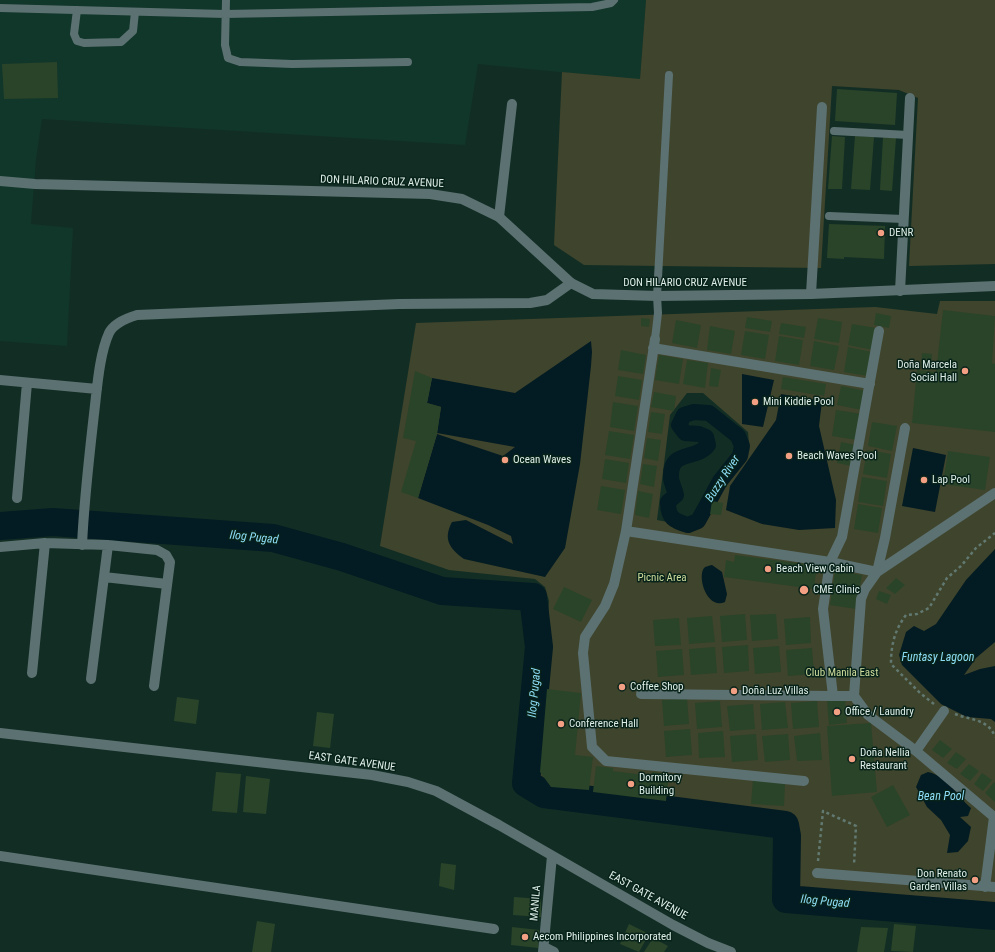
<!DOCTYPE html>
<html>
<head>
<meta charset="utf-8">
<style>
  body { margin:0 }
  canvas { display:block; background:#122d24 }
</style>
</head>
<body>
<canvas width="995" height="952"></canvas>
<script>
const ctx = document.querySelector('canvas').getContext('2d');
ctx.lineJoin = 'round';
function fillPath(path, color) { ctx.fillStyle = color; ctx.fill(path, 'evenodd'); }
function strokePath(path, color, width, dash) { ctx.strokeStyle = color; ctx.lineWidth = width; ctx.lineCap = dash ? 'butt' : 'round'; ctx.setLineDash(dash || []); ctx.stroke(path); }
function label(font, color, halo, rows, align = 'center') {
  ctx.font = font + ' "Roboto Condensed",sans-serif'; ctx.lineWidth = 3; ctx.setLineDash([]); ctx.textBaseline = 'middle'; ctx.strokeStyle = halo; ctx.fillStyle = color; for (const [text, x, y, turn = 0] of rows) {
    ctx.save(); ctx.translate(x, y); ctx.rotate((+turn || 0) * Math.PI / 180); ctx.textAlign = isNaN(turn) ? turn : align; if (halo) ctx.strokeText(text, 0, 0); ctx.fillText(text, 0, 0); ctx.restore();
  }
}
fillPath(new Path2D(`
  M 0,0 L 646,0 L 640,80 L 478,64 L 465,145 L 42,119 L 36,159 L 31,224 L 73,228 L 67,346 L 0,341 Z`), '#11362a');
fillPath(new Path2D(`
  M 646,0 L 995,0 L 995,264 L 909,266 L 918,98 L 899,90 L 832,86 L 821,268 L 584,265 L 554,245 L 562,72 L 640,79 Z
  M 940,301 L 995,301 L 995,907 L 803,898 L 792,888 L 795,831 L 793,821 L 787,816 L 550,789 L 539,775 L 549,601 L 545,587 L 535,579 L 449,570 L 380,546 L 416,323 L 875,307 L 937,314 ZM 687,393 L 703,393 L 748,432 L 749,444 L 721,481 L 698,528 L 657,520 L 670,415 Z`), '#3f442c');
fillPath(new Path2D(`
  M 591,341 L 592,352 L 591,366 L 580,464 L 565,548 L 545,577 L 464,559 C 449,548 443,539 452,522 L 466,520 L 513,544 L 511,536 L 488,525 L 418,498 L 437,434 L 503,456 L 515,447 L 437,433 L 441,407 L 427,403 L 432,378 L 515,393 Z
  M 742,374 L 774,380 L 763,427 L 742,424 Z
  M 781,394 L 822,401 L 819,426 L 836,500 L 835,528 L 799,530 L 762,524 L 726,510 L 730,486 L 776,420 Z
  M 913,448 L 946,455 L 935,512 L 902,506 Z
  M 995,549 L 995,642 L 976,658 L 964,675 L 980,669 L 995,666 L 995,722 L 991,719 L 967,717 L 941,704 L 902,665 L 899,655 L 906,632 L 914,626 L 924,631 L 936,624 L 966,580 Z
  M 712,565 L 722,572 L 727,594 L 725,602 C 707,610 697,577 704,568 C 706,566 709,566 712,565 Z
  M 928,772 C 949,777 956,795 971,808 L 968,816 L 960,817 L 971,827 L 968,841 L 958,852 L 947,853 L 950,835 L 941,820 L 927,807 L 916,787 L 921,775 Z`), '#031b22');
strokePath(new Path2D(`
  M 694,412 L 709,413 L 738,436 L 742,446 L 740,456 L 720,481 L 698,521 L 688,525 C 674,521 668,518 668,502 L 676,495 C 675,489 671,483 671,477 C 670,449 696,461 708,445 L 706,437 L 699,434 L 685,433 L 679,425 L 684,415 Z`), '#031b22', 16);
strokePath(new Path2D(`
  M 0,526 L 53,522 L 273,538 L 342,557 L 442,591 L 533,597 L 539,647 L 526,783 L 544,794 L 785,825 L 787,836 L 786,899 L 995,916`), '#031b22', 28);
fillPath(new Path2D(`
  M 57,62 L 58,98 L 4,99 L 2,64 Z
  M 837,89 L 897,93 L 895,125 L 835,121 Z
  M 832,136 L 845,137 L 842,189 L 828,189 Z
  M 855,136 L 874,137 L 870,190 L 851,189 Z
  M 883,137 L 896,138 L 892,191 L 880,190 Z
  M 829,224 L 885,226 L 884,259 L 844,257 L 844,259 L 827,258 Z
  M 943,310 L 995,316 L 992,363 L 995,364 L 995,432 L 912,423 L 917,370 L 936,372 Z
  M 876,313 L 891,316 L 889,328 L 874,325 Z
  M 747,317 L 772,321 L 770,332 L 745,328 Z
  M 641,318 L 650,319 L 649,327 L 641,326 Z
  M 818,318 L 842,322 L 839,343 L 814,339 Z
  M 676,320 L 701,325 L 697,348 L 672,343 Z
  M 781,323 L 806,327 L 804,338 L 779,334 Z
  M 852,324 L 876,328 L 873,350 L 848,345 Z
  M 710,326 L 735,331 L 731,354 L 707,350 Z
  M 745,331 L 769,335 L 765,359 L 741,355 Z
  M 779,336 L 803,340 L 799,365 L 775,361 Z
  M 814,341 L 839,346 L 834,370 L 810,366 Z
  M 848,347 L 872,352 L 868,376 L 844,372 Z
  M 621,350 L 646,355 L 643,374 L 618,370 Z
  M 922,353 L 932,354 L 931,367 L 921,366 Z
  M 659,355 L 683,359 L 679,384 L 655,380 Z
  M 687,360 L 708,363 L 705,388 L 683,384 Z
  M 711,368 L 721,370 L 718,387 L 709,386 Z
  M 415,371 L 432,378 L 427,403 L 441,407 L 437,434 L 418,498 L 401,492 L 416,441 L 403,438 Z
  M 618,376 L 642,380 L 639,400 L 615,396 Z
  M 783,377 L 826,384 L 824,396 L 781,389 Z
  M 841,386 L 866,391 L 862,410 L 837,405 Z
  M 654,392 L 676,396 L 674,411 L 651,407 Z
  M 613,402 L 638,406 L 634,431 L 610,427 Z
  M 836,410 L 862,414 L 857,440 L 832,436 Z
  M 651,412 L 665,414 L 662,434 L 648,432 Z
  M 872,422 L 897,426 L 892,451 L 868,446 Z
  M 609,431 L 634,435 L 630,459 L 605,455 Z
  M 647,438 L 661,440 L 658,461 L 644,458 Z
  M 841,442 L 856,445 L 852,466 L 837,463 Z
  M 867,450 L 891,454 L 887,478 L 863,474 Z
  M 948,451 L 990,457 L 985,490 L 943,484 Z
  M 605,459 L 629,463 L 626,483 L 602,479 Z
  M 643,464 L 657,466 L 654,487 L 640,484 Z
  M 862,477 L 887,481 L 883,506 L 858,502 Z
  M 601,486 L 625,490 L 621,514 L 597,510 Z
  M 638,491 L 653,494 L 649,518 L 635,515 Z
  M 712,501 L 723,503 L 721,515 L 710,514 Z
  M 858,504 L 882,508 L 878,533 L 854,529 Z
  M 735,555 L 812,565 L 811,572 L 816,573 L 814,589 L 724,577 L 726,560 L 734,562 Z
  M 835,571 L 862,575 L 856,609 L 830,605 Z
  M 896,578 L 905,585 L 895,594 L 886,588 Z
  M 564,587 L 592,600 L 581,622 L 553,609 Z
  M 879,591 L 891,595 L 887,604 L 876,599 Z
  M 745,614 L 747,640 L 722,642 L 720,616 Z
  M 776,614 L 778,639 L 752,641 L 750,615 Z
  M 712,616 L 715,642 L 689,644 L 687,618 Z
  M 810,617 L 811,643 L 786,645 L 784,619 Z
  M 679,618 L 681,645 L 655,646 L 653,620 Z
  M 748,645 L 749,671 L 724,673 L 722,647 Z
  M 779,646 L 781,672 L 755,674 L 753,648 Z
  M 715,647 L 717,673 L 691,675 L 689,649 Z
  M 812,648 L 814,674 L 788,676 L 786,650 Z
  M 682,649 L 684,675 L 658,677 L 656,651 Z
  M 547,689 L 581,693 L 575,755 L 593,757 L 589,790 L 551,787 L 540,772 Z
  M 177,697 L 199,700 L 196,724 L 174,721 Z
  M 687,698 L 689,724 L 664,726 L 662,700 Z
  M 845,699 L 847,723 L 829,725 L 827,701 Z
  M 720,701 L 722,727 L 697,729 L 695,703 Z
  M 817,701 L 819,727 L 793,729 L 791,703 Z
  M 785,702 L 788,728 L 762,730 L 760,704 Z
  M 753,704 L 755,729 L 730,731 L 727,706 Z
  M 317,712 L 334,714 L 330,748 L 313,746 Z
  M 871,723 L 877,792 L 832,796 L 827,726 Z
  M 690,729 L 692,755 L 666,757 L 664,731 Z
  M 723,731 L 725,757 L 699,758 L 698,733 Z
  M 820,733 L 822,760 L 797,761 L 794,736 Z
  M 756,734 L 758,760 L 732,762 L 730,736 Z
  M 788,734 L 790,760 L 765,762 L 762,736 Z
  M 940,740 L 952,749 L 943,758 L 932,750 Z
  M 956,752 L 966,759 L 957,769 L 947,763 Z
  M 969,764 L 979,771 L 970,781 L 960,774 Z
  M 596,766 L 613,768 L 613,771 L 652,776 L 652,772 L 669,774 L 666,801 L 593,792 Z
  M 216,772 L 241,774 L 237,813 L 212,811 Z
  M 982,773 L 992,780 L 983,791 L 974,784 Z
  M 246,776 L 270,779 L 266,814 L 243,812 Z
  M 753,780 L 785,783 L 784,806 L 751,804 Z
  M 994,782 L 995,783 L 995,802 L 985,793 Z
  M 893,785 L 910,815 L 887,827 L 871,797 Z
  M 441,863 L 456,865 L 454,890 L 439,886 Z
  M 514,897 L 541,899 L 541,917 L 513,915 Z
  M 257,921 L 275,924 L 271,952 L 252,952 Z
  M 629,924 L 649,934 L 639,952 L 620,944 Z
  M 894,924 L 916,926 L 913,952 L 891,951 Z
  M 512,927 L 539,930 L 538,948 L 511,945 Z
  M 861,927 L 888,928 L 884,952 L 857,952 Z
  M 653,938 L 668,946 L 664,952 L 644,952 Z`), '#2a4429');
strokePath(new Path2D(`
  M 934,704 L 920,693 L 891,664 C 891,646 894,631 906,615 L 917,614 L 929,608 L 947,578 L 961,566 L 976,548 L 995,533
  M 955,714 C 970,720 989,719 995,737
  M 818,861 L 823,811 L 856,826 L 854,865`), '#627971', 2.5, [3, 3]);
strokePath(new Path2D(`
  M 226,0 L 225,45 L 228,58 L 240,62 L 292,64 L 408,62
  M 0,8 L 225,14 L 592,7 L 611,3 L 614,0
  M 77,10 L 74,34 L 77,41 L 84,43 L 121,42 L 133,31 L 135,12
  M 834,131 L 908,135
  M 829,216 L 903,219
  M 655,339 L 658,313 L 657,296 L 669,75`), '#5c7171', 8);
strokePath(new Path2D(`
  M 655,339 L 626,531 L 614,584 L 605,606 L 585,637 L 583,653 L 592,747 L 606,761 L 804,781
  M 653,348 L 870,384
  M 626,531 L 830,562 L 842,537 L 879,331
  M 641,694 L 833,696 L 823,609 L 830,562 L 877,572 L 885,538 L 905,428
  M 833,696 L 854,696 L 868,715 L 916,751 L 994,817 L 985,887
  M 854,696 L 861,599 L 865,589 L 877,572 L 995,493
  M 916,751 L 944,711
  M 817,873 L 995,887`), '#5c7171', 10);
strokePath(new Path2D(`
  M 499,217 L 512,104
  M 900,291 L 910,98
  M 811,294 L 822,107
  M 0,380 L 97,389
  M 17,498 L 27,383
  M 82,545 C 84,501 89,458 94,414 C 97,390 99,355 109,333 C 114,323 127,318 137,315 L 399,304 L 530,303 L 547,300 L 571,283
  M 0,547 L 45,543 L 108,545 L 157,550 L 166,555 L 170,562 L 154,686
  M 104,577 L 167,584
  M 32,673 L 45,543
  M 91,679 L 108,545
  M 0,733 L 372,775 L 408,782 L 436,791 L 499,825 L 673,925 L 708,943 L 731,952
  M 0,856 L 494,929
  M 544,947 L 554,952
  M 543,952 L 552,856`), '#5c7171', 10);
strokePath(new Path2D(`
  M 0,181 L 35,184 L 430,194 L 462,199 L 499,217 L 571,283 L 593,294 L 657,296 L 811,294 L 995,286`), '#5c7171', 10);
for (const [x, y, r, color] of [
  [881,233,4,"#f39f83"],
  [965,371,4,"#f39f83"],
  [755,402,4,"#f39f83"],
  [789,456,4,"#f39f83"],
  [505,460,4,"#f39f83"],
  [924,480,4,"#f39f83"],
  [768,569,4,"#f39f83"],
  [804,590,5,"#f39f83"],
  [622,687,4,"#f39f83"],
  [734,691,4,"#f39f83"],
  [837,712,4,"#f39f83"],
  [561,724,4,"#f39f83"],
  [852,759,4,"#f39f83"],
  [631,784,4,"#f39f83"],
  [975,880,4,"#f39f83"],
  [525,937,4,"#f39f83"]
]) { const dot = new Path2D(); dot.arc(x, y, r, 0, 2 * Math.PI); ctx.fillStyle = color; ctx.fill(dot); strokePath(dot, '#08231a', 1.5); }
label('11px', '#deeee7', '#08231a', [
  ["DON HILARIO CRUZ AVENUE",382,182,2],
  ["DON HILARIO CRUZ AVENUE",685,283],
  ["EAST GATE AVENUE",352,762,8],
  ["EAST GATE AVENUE",648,896,29],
  ["MANILA",536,903,-85]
]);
label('11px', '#deeee7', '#08231a', [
  ["DENR",889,233],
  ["Doña Marcela",957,365,"right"],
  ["Social Hall",957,378,"right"],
  ["Mini Kiddie Pool",763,402],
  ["Beach Waves Pool",797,456],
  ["Ocean Waves",513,460],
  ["Lap Pool",932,480],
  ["Beach View Cabin",776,569],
  ["CME Clinic",813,590],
  ["Coffee Shop",630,687],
  ["Doña Luz Villas",742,691],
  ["Office / Laundry",845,712],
  ["Conference Hall",569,724],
  ["Doña Nellia",860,753],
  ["Restaurant",860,766],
  ["Dormitory",639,778],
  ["Building",639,791],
  ["Don Renato",967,874,"right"],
  ["Garden Villas",967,887,"right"],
  ["Aecom Philippines Incorporated",533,937]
], 'left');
label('11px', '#cfdc9c', '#08231a', [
  ["Picnic Area",662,578],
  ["Club Manila East",842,673]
]);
label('italic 12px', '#8dddf7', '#08231a', [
  ["Buzzy River",723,479,-57],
  ["Ilog Pugad",254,538,6],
  ["Funtasy Lagoon",938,658],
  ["Ilog Pugad",535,693,-85],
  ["Bean Pool",941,797],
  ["Ilog Pugad",825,902,5]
]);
</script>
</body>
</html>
